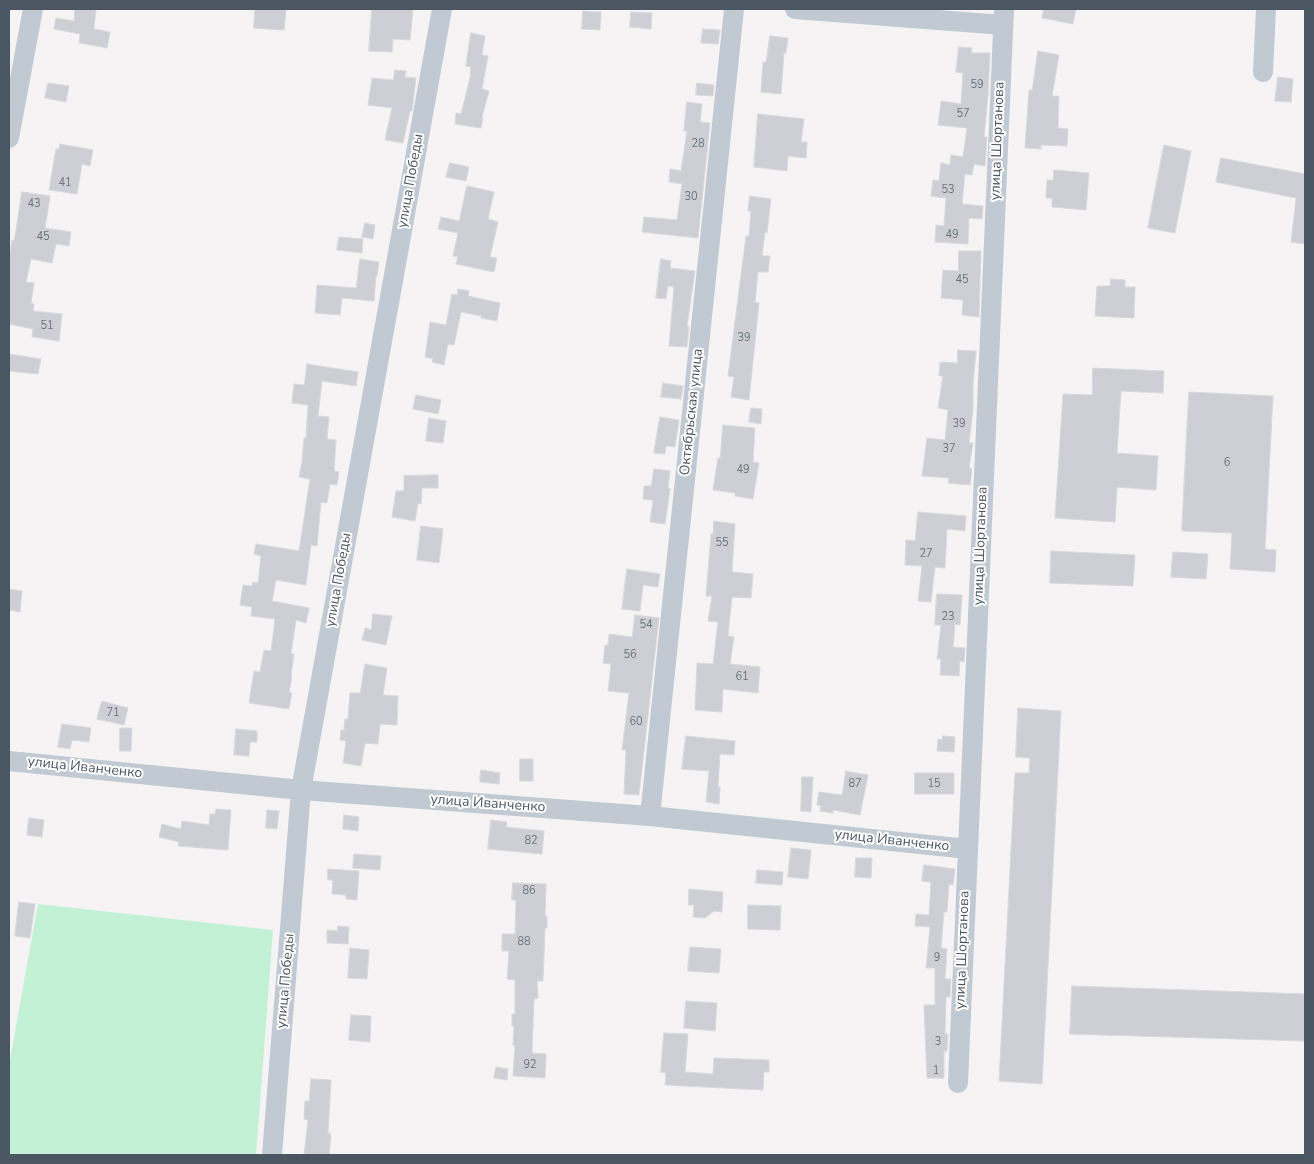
<!DOCTYPE html>
<html>
<head>
<meta charset="utf-8">
<style>
  body { margin:0 }
  #map { position:relative; width:1314px; height:1164px; overflow:hidden; background:#f5f3f3; font-family:"Nunito Sans",sans-serif }
  canvas { display:block }
  .frame { position:absolute; inset:0; border:10px solid #4a5661; pointer-events:none }
</style>
</head>
<body>
<div id="map">
<canvas width="1314" height="1164"></canvas>
<div class="frame"></div>
</div>
<script>
const ctx = document.querySelector('canvas').getContext('2d');
ctx.lineJoin = 'round';
function fillPath(path, color) { ctx.fillStyle = color; ctx.fill(path, 'evenodd'); }
function strokePath(path, color, width, dash) { ctx.strokeStyle = color; ctx.lineWidth = width; ctx.lineCap = dash ? 'butt' : 'round'; ctx.setLineDash(dash || []); ctx.stroke(path); }
function label(font, color, halo, rows, align = 'center') {
  ctx.font = font + ' "Nunito Sans",sans-serif'; ctx.lineWidth = 4; ctx.setLineDash([]); ctx.textBaseline = 'middle'; ctx.strokeStyle = halo; ctx.fillStyle = color; for (const [text, x, y, turn = 0] of rows) {
    ctx.save(); ctx.translate(x, y); ctx.rotate((+turn || 0) * Math.PI / 180); ctx.textAlign = isNaN(turn) ? turn : align; if (halo) ctx.strokeText(text, 0, 0); ctx.fillText(text, 0, 0); ctx.restore();
  }
}
fillPath(new Path2D(`
  M 38,904 L 273,930 L 256,1155 L 9,1155 L 9,1065 Z`), '#c3f1d5');
const building = new Path2D(`
  M 75,9 L 96,9 L 94,29 L 110,32 L 107,48 L 79,43 L 80,34 L 54,29 L 56,18 L 74,21 Z
  M 255,9 L 286,9 L 284,30 L 254,28 Z
  M 372,9 L 413,9 L 410,40 L 393,39 L 392,52 L 369,51 Z
  M 1044,9 L 1076,9 L 1073,24 L 1042,18 Z
  M 583,11 L 601,12 L 600,30 L 582,29 Z
  M 631,12 L 652,13 L 651,29 L 630,27 Z
  M 703,29 L 720,30 L 718,44 L 701,43 Z
  M 471,33 L 485,36 L 482,55 L 488,56 L 482,89 L 489,91 L 482,117 L 483,117 L 481,128 L 455,124 L 456,113 L 461,114 L 470,78 L 471,67 L 466,66 Z
  M 770,36 L 788,38 L 786,53 L 784,53 L 781,94 L 761,92 L 763,62 L 766,62 Z
  M 959,47 L 972,48 L 971,53 L 990,53 L 988,95 L 984,137 L 987,137 L 985,166 L 974,164 L 972,175 L 965,174 L 962,204 L 983,206 L 982,219 L 969,218 L 968,244 L 935,242 L 936,225 L 944,226 L 946,198 L 931,196 L 933,180 L 939,181 L 941,163 L 950,165 L 951,155 L 963,157 L 967,128 L 938,125 L 941,101 L 961,104 L 963,73 L 956,72 Z
  M 1038,51 L 1059,55 L 1052,96 L 1059,96 L 1058,128 L 1068,129 L 1067,146 L 1041,145 L 1041,149 L 1025,148 L 1029,90 L 1032,90 Z
  M 395,70 L 406,71 L 405,77 L 416,78 L 412,111 L 410,111 L 403,143 L 385,140 L 392,108 L 368,105 L 372,78 L 393,80 Z
  M 1278,77 L 1293,79 L 1291,102 L 1275,101 Z
  M 48,83 L 69,86 L 66,102 L 45,98 Z
  M 697,83 L 714,85 L 713,96 L 696,95 Z
  M 687,102 L 702,104 L 700,122 L 710,123 L 698,238 L 642,232 L 644,217 L 677,220 L 682,184 L 669,182 L 670,169 L 681,171 L 687,131 L 684,131 Z
  M 758,114 L 804,119 L 801,142 L 807,142 L 806,158 L 788,156 L 787,171 L 754,167 Z
  M 60,144 L 93,150 L 90,166 L 82,164 L 77,194 L 49,190 L 56,149 L 59,149 Z
  M 1164,145 L 1191,151 L 1175,233 L 1148,228 Z
  M 1221,158 L 1305,174 L 1305,244 L 1291,242 L 1296,198 L 1216,182 Z
  M 450,163 L 469,167 L 466,181 L 446,177 Z
  M 1054,170 L 1089,173 L 1086,210 L 1052,207 L 1052,198 L 1046,198 L 1047,180 L 1053,180 Z
  M 467,186 L 494,192 L 488,219 L 498,222 L 490,257 L 497,258 L 494,272 L 456,264 L 458,257 L 453,256 L 458,233 L 438,229 L 441,217 L 459,221 Z
  M 22,192 L 50,196 L 45,228 L 71,232 L 69,246 L 56,244 L 52,263 L 31,259 L 26,282 L 34,283 L 31,303 L 34,304 L 33,311 L 62,314 L 59,341 L 32,337 L 33,329 L 9,324 L 9,259 L 12,240 L 14,241 L 16,231 Z
  M 750,196 L 771,199 L 767,233 L 765,232 L 762,256 L 770,256 L 768,272 L 758,272 L 755,302 L 759,303 L 749,400 L 731,397 L 734,377 L 728,376 L 746,236 L 749,236 L 751,211 L 748,211 Z
  M 365,223 L 375,225 L 373,239 L 362,237 Z
  M 339,237 L 363,239 L 362,253 L 337,250 Z
  M 959,251 L 981,251 L 979,317 L 962,315 L 963,300 L 941,298 L 943,270 L 958,271 Z
  M 360,259 L 379,262 L 377,276 L 376,276 L 374,301 L 342,298 L 340,315 L 315,313 L 317,285 L 356,288 Z
  M 661,259 L 671,261 L 670,268 L 695,271 L 687,326 L 689,327 L 687,347 L 669,346 L 674,287 L 668,286 L 666,299 L 656,298 Z
  M 1111,279 L 1125,280 L 1125,287 L 1135,287 L 1134,318 L 1095,316 L 1097,286 L 1110,286 Z
  M 458,289 L 469,291 L 468,296 L 500,303 L 497,321 L 481,318 L 482,316 L 461,312 L 454,345 L 448,344 L 444,365 L 432,362 L 433,359 L 425,357 L 430,322 L 446,325 L 452,294 L 457,295 Z
  M 958,350 L 976,351 L 973,384 L 973,410 L 969,443 L 973,443 L 969,468 L 972,469 L 970,485 L 948,483 L 949,478 L 922,476 L 927,438 L 945,440 L 948,410 L 938,408 L 943,376 L 939,376 L 940,362 L 957,363 Z
  M 9,354 L 41,359 L 38,374 L 9,371 Z
  M 307,364 L 358,372 L 356,386 L 322,381 L 318,416 L 329,417 L 327,439 L 336,440 L 334,471 L 339,472 L 337,485 L 330,484 L 327,503 L 321,502 L 317,546 L 311,545 L 306,585 L 276,580 L 272,601 L 309,608 L 306,623 L 296,620 L 291,654 L 294,654 L 291,676 L 292,677 L 289,692 L 292,693 L 289,709 L 249,703 L 254,671 L 260,672 L 264,650 L 271,651 L 275,619 L 251,616 L 252,607 L 240,605 L 243,585 L 252,586 L 253,582 L 258,583 L 261,556 L 254,554 L 256,544 L 299,551 L 310,479 L 299,477 L 302,462 L 304,438 L 306,438 L 308,405 L 292,403 L 294,384 L 304,385 Z
  M 1093,368 L 1164,371 L 1163,393 L 1121,391 L 1117,453 L 1158,456 L 1156,490 L 1117,487 L 1115,522 L 1055,518 L 1063,394 L 1092,395 Z
  M 663,383 L 683,386 L 681,399 L 661,397 Z
  M 1189,392 L 1273,396 L 1265,549 L 1276,550 L 1275,572 L 1230,569 L 1232,533 L 1182,531 Z
  M 416,395 L 441,400 L 438,414 L 413,409 Z
  M 751,408 L 762,409 L 761,424 L 749,422 Z
  M 660,417 L 679,420 L 675,447 L 666,446 L 665,454 L 654,453 Z
  M 429,418 L 446,421 L 443,443 L 426,441 Z
  M 723,425 L 755,428 L 753,462 L 759,463 L 753,499 L 735,496 L 735,493 L 713,490 L 718,458 L 720,458 Z
  M 654,469 L 670,471 L 668,488 L 670,489 L 665,524 L 650,522 L 653,500 L 643,499 L 644,486 L 651,486 Z
  M 438,475 L 438,488 L 422,488 L 421,504 L 418,503 L 415,521 L 392,517 L 396,491 L 404,491 L 404,476 Z
  M 918,512 L 966,516 L 965,531 L 947,529 L 945,568 L 935,567 L 931,602 L 918,601 L 922,566 L 905,565 L 906,540 L 915,541 Z
  M 714,521 L 735,524 L 732,572 L 753,574 L 751,598 L 732,597 L 728,636 L 734,637 L 730,664 L 760,667 L 758,693 L 723,689 L 722,712 L 695,710 L 697,663 L 713,664 L 718,622 L 708,621 L 712,596 L 706,596 L 711,534 L 713,534 Z
  M 421,526 L 443,529 L 439,563 L 417,560 Z
  M 1051,551 L 1135,555 L 1133,586 L 1050,583 Z
  M 1173,552 L 1208,554 L 1206,579 L 1171,577 Z
  M 627,569 L 660,574 L 658,587 L 643,585 L 640,611 L 622,609 Z
  M 9,589 L 22,591 L 20,612 L 9,610 Z
  M 937,594 L 962,595 L 960,625 L 955,624 L 953,647 L 965,648 L 964,662 L 960,661 L 959,676 L 940,675 L 941,659 L 937,659 L 941,625 L 935,625 Z
  M 373,614 L 392,616 L 386,645 L 362,640 L 365,628 L 371,630 Z
  M 635,615 L 659,618 L 639,795 L 624,794 L 626,750 L 622,750 L 629,693 L 608,691 L 611,664 L 603,663 L 605,645 L 608,645 L 609,634 L 632,637 Z
  M 365,664 L 387,668 L 383,695 L 398,696 L 397,725 L 380,724 L 378,744 L 365,743 L 361,766 L 343,763 L 346,741 L 340,740 L 341,730 L 344,730 L 345,719 L 348,719 L 350,693 L 360,693 Z
  M 102,701 L 128,708 L 124,725 L 97,719 Z
  M 1018,708 L 1061,711 L 1042,1084 L 999,1081 L 1015,773 L 1029,773 L 1030,758 L 1016,757 Z
  M 62,724 L 91,728 L 89,742 L 72,740 L 70,749 L 58,747 Z
  M 120,728 L 132,728 L 131,751 L 120,751 Z
  M 236,729 L 257,731 L 257,742 L 250,742 L 249,756 L 234,755 Z
  M 686,736 L 735,741 L 734,755 L 720,754 L 718,787 L 720,787 L 719,804 L 706,802 L 709,771 L 682,769 Z
  M 943,736 L 955,737 L 954,752 L 937,751 L 938,739 L 942,740 Z
  M 520,759 L 533,759 L 533,781 L 520,781 Z
  M 481,770 L 500,773 L 499,784 L 480,782 Z
  M 846,771 L 868,775 L 860,815 L 833,810 L 833,813 L 820,811 L 821,806 L 817,805 L 819,792 L 842,795 Z
  M 915,773 L 954,773 L 954,794 L 915,794 Z
  M 802,777 L 813,777 L 811,812 L 801,811 Z
  M 216,809 L 231,810 L 228,850 L 178,846 L 179,842 L 159,837 L 162,824 L 181,829 L 182,821 L 209,825 L 210,814 L 215,814 Z
  M 267,810 L 279,811 L 277,829 L 266,828 Z
  M 344,815 L 359,817 L 358,831 L 343,829 Z
  M 29,818 L 44,820 L 42,837 L 27,835 Z
  M 491,820 L 507,822 L 506,827 L 544,831 L 542,854 L 488,849 Z
  M 791,848 L 811,850 L 808,879 L 788,877 Z
  M 354,854 L 381,856 L 380,870 L 353,868 Z
  M 856,858 L 872,858 L 871,878 L 855,877 Z
  M 924,865 L 955,869 L 953,885 L 949,884 L 947,912 L 944,912 L 941,948 L 947,949 L 945,979 L 951,979 L 950,997 L 946,997 L 945,1034 L 948,1034 L 947,1051 L 944,1051 L 944,1078 L 927,1078 L 924,1005 L 935,1005 L 935,968 L 926,968 L 930,927 L 915,926 L 916,914 L 929,915 L 931,882 L 922,881 Z
  M 328,869 L 359,871 L 357,900 L 346,899 L 346,895 L 332,894 L 333,880 L 328,880 Z
  M 757,870 L 783,872 L 782,885 L 756,883 Z
  M 513,883 L 546,884 L 545,916 L 547,916 L 547,928 L 545,928 L 543,981 L 537,981 L 538,998 L 534,999 L 532,1053 L 546,1054 L 545,1078 L 513,1076 L 515,1046 L 513,1045 L 514,1026 L 512,1026 L 512,1014 L 515,1014 L 515,980 L 507,979 L 509,951 L 502,951 L 502,934 L 515,934 L 516,900 L 512,900 Z
  M 689,889 L 723,892 L 722,912 L 714,911 L 705,918 L 693,917 L 694,905 L 689,905 Z
  M 19,902 L 35,904 L 30,938 L 15,936 Z
  M 748,905 L 781,906 L 780,930 L 748,929 Z
  M 338,926 L 349,927 L 348,944 L 327,943 L 327,930 L 337,931 Z
  M 690,947 L 721,949 L 719,973 L 688,971 Z
  M 350,948 L 369,950 L 367,979 L 348,978 Z
  M 1072,986 L 1305,994 L 1305,1041 L 1070,1034 Z
  M 686,1001 L 717,1003 L 715,1031 L 684,1028 Z
  M 351,1015 L 371,1016 L 370,1042 L 349,1040 Z
  M 664,1033 L 688,1034 L 685,1072 L 713,1074 L 714,1058 L 769,1060 L 769,1072 L 764,1072 L 763,1090 L 665,1085 L 666,1073 L 661,1072 Z
  M 496,1067 L 508,1069 L 507,1080 L 494,1078 Z
  M 311,1079 L 331,1080 L 328,1133 L 330,1133 L 331,1137 L 329,1155 L 304,1155 L 308,1120 L 304,1119 L 305,1101 L 309,1101 Z`);
fillPath(building, '#cdcfd5');
strokePath(building, '#d7d9de', 1);
strokePath(new Path2D(`
  M 795,9 L 1003,25
  M 1263,72 L 1266,9
  M 9,138 L 33,9
  M 9,761 L 301,790 L 650,816 L 968,849
  M 650,816 L 734,9
  M 958,1083 L 1004,9
  M 272,1155 L 301,790 L 442,9`), '#c1cad2', 20);
label('11px', '#6b747e', null, [
  ["59",977,85],
  ["57",963,114],
  ["28",698,144],
  ["41",65,183],
  ["53",948,190],
  ["30",691,197],
  ["43",34,204],
  ["49",952,235],
  ["45",43,237],
  ["45",962,280],
  ["51",47,326],
  ["39",744,338],
  ["39",959,424],
  ["37",949,449],
  ["6",1227,463],
  ["49",743,470],
  ["55",722,543],
  ["27",926,554],
  ["23",948,617],
  ["54",646,625],
  ["56",630,655],
  ["61",742,677],
  ["71",113,713],
  ["60",636,722],
  ["87",855,784],
  ["15",934,784],
  ["82",531,841],
  ["86",529,891],
  ["88",524,942],
  ["9",937,958],
  ["3",938,1042],
  ["92",530,1065],
  ["1",936,1071]
]);
label('14px', '#4a5661', '#fff', [
  ["улица Шортанова",998,141,-88],
  ["улица Победы",411,181,-80],
  ["Октябрьская улица",692,412,-84],
  ["улица Шортанова",981,546,-88],
  ["улица Победы",339,580,-80],
  ["улица Иванченко",85,768,6],
  ["улица Иванченко",488,804,4],
  ["улица Иванченко",892,841,6],
  ["улица Шортанова",963,950,-88],
  ["улица Победы",286,981,-85]
]);
</script>
</body>
</html>
